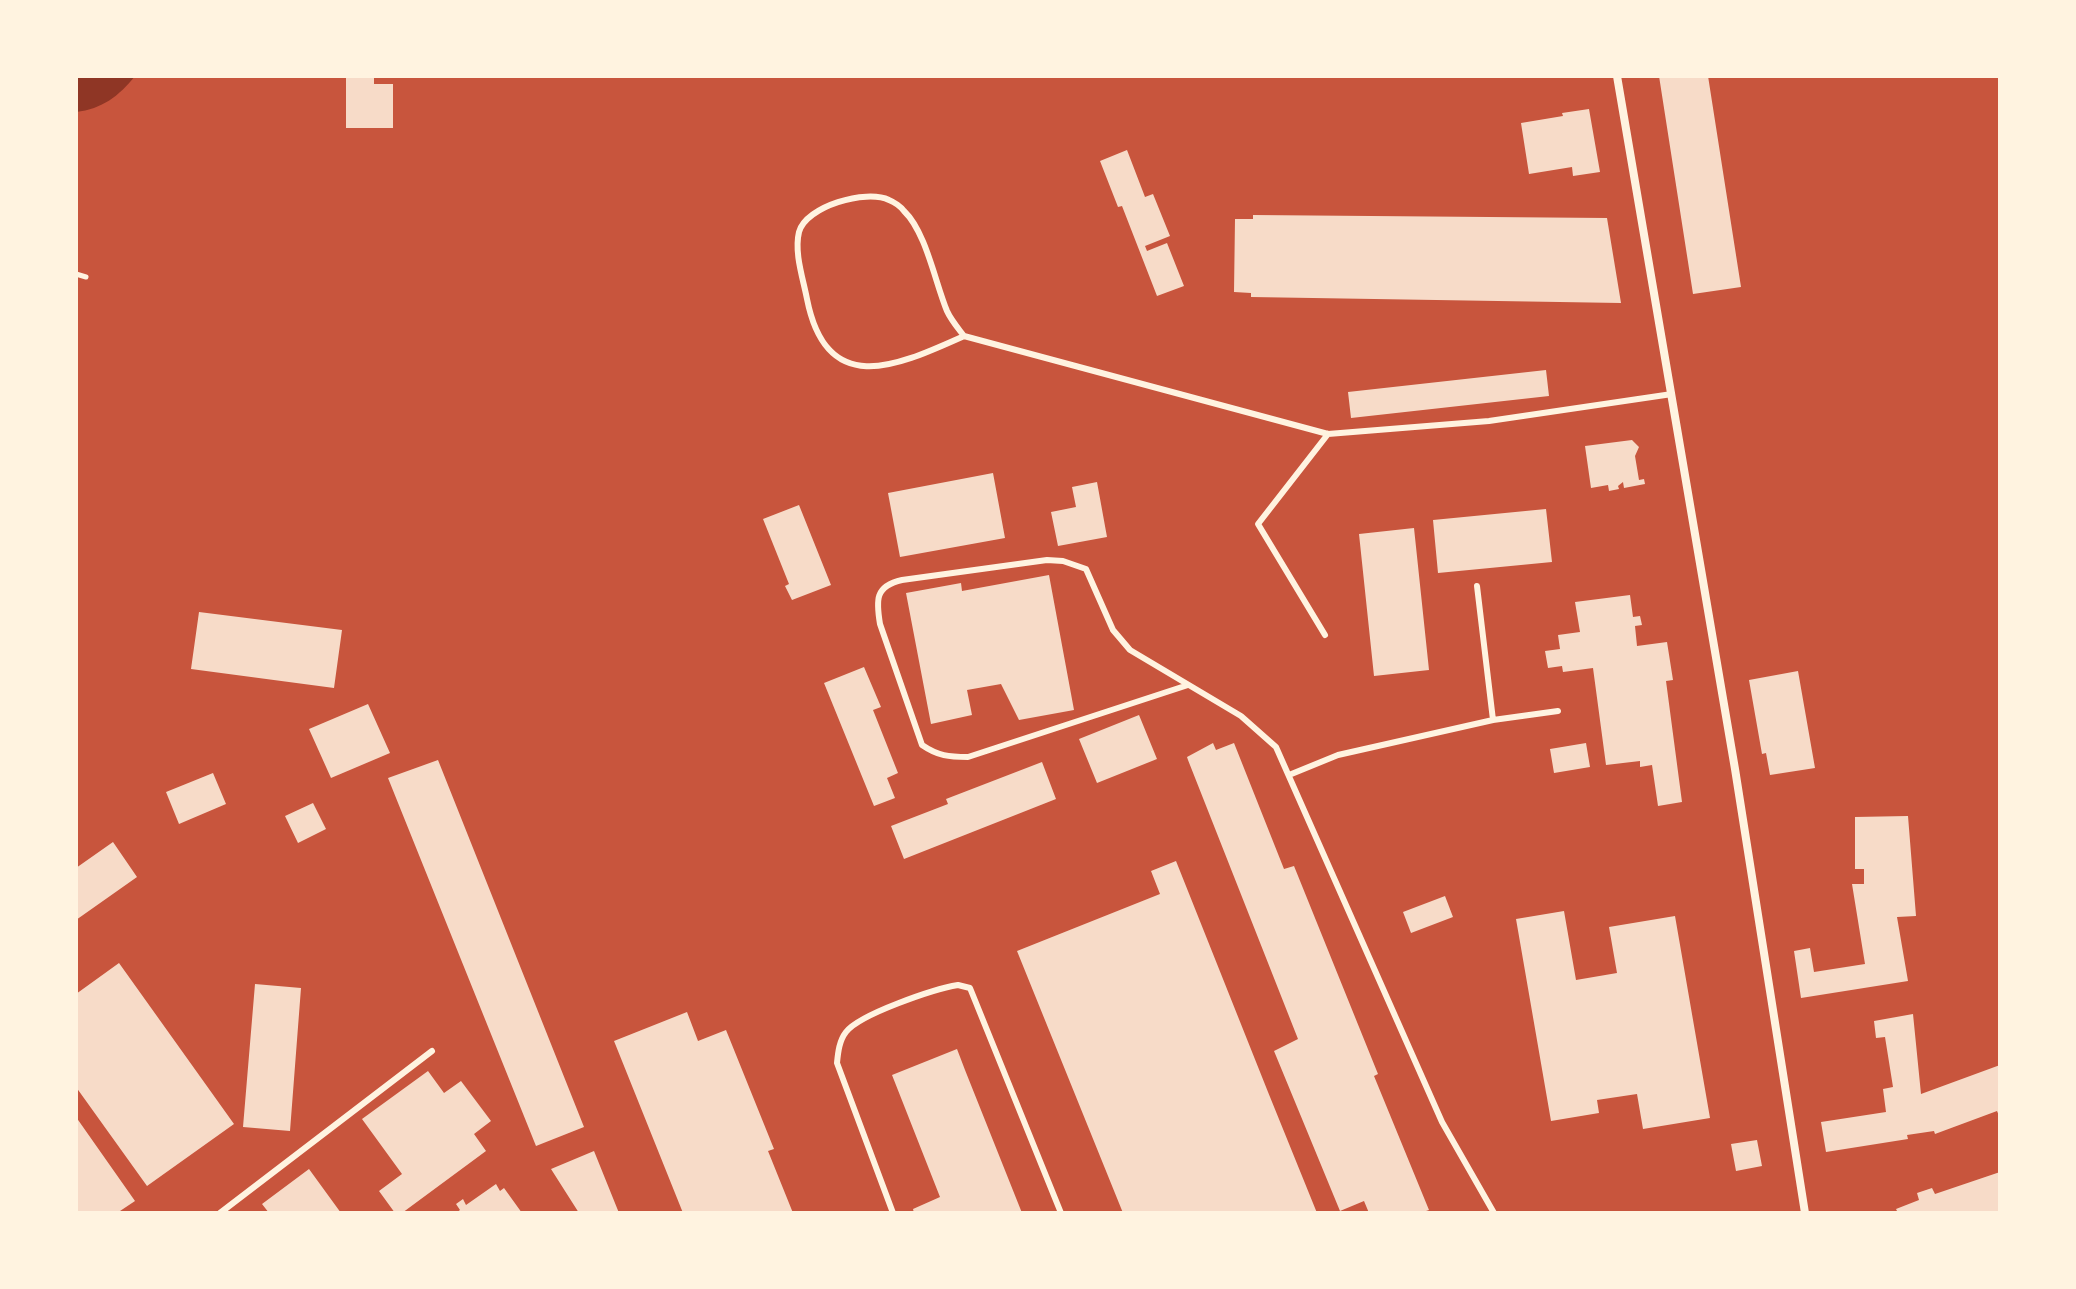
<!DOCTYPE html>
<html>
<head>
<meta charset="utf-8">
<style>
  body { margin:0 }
  #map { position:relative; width:2076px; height:1289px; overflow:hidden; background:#c8553d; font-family:"PT Sans",sans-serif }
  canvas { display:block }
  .frame { position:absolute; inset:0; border:78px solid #fff3e0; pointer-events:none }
</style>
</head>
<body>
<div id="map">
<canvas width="2076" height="1289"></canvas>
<div class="frame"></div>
</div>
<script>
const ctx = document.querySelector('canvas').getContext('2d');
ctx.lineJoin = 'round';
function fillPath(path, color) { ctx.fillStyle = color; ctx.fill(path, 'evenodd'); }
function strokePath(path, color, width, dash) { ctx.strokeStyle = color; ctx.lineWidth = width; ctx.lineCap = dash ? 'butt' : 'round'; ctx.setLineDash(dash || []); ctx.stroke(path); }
fillPath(new Path2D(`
  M 76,76 L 135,76 C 119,96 102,109 76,112 Z`), '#8f3625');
fillPath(new Path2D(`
  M 346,76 L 374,76 L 374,84 L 393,84 L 393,128 L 346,128 Z
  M 1659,76 L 1708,76 L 1741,287 L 1693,294 Z
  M 1589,109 L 1600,172 L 1573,176 L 1572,167 L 1529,174 L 1521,123 L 1563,116 L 1562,113 Z
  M 1127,150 L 1145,197 L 1153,194 L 1170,236 L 1145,246 L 1147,251 L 1167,243 L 1184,286 L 1157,296 L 1122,206 L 1118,207 L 1100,161 Z
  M 1253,215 L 1607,218 L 1621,303 L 1251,297 L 1251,293 L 1234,292 L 1235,219 L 1253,219 Z
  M 1546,370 L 1549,396 L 1351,418 L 1348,392 Z
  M 1632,440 L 1639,447 L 1635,456 L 1639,480 L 1644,479 L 1645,484 L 1624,488 L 1623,482 L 1618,486 L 1619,489 L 1609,491 L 1608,485 L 1591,488 L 1585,446 Z
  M 993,473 L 1005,538 L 900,557 L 888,493 Z
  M 1097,482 L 1107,537 L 1058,546 L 1051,512 L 1076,507 L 1072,487 Z
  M 799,505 L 831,585 L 792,600 L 785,586 L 789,584 L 763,519 Z
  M 1546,509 L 1552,562 L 1438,573 L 1433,520 Z
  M 1414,528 L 1429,670 L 1374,676 L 1359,534 Z
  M 1049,575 L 1074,710 L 1019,720 L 1001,684 L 967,690 L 972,715 L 931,724 L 906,593 L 961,583 L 962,591 Z
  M 1630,595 L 1633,617 L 1640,616 L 1642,625 L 1635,626 L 1637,646 L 1667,642 L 1673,680 L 1666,681 L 1682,802 L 1658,806 L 1652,765 L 1640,767 L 1640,761 L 1606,765 L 1593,668 L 1563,672 L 1562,666 L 1548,668 L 1545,651 L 1560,649 L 1558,635 L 1580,632 L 1575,602 Z
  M 199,612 L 342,630 L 334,688 L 191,669 Z
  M 864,667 L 881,707 L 873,710 L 898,773 L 887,778 L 895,798 L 874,806 L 824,683 Z
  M 1798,671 L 1815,768 L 1770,775 L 1766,753 L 1762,754 L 1749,680 Z
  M 368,704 L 390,753 L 331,778 L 309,729 Z
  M 1139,715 L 1157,759 L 1097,783 L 1079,739 Z
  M 1213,743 L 1216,750 L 1234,743 L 1284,869 L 1294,866 L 1378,1074 L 1374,1076 L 1429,1210 L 1420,1213 L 1369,1213 L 1364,1201 L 1340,1211 L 1274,1051 L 1298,1039 L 1188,760 L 1187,757 Z
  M 1586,743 L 1590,767 L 1554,773 L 1550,749 Z
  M 438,760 L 584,1127 L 536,1146 L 388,778 Z
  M 1042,762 L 1056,799 L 904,859 L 891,826 L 948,804 L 946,799 Z
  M 213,773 L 226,804 L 179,824 L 166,792 Z
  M 313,803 L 326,829 L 298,843 L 285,816 Z
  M 1908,816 L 1916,916 L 1897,917 L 1908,981 L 1801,998 L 1794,951 L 1810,948 L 1814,972 L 1865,964 L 1852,884 L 1864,884 L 1864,869 L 1855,869 L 1855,817 Z
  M 113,842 L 137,877 L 76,920 L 76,868 Z
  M 1176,861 L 1268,1092 L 1317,1213 L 1123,1213 L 1017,951 L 1160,894 L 1151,871 Z
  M 1445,896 L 1453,917 L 1411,933 L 1403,912 Z
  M 1564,911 L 1576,980 L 1617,973 L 1609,927 L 1675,916 L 1710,1118 L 1643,1129 L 1637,1094 L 1597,1100 L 1599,1113 L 1551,1121 L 1516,919 Z
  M 119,963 L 234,1124 L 147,1186 L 76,1087 L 76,994 Z
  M 255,984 L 301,988 L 290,1131 L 243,1127 Z
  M 687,1012 L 698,1041 L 726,1030 L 774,1149 L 768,1151 L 793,1213 L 683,1213 L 614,1041 Z
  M 1913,1014 L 1921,1094 L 2000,1065 L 2000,1118 L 1997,1111 L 1935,1134 L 1934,1131 L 1907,1135 L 1908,1139 L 1826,1152 L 1821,1122 L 1886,1112 L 1883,1089 L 1893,1087 L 1885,1037 L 1876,1038 L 1874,1021 Z
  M 957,1049 L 965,1070 L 1022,1213 L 914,1213 L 913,1209 L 940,1197 L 892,1075 Z
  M 428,1071 L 444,1093 L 461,1081 L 491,1121 L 474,1134 L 486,1151 L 402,1213 L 395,1213 L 379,1191 L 402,1174 L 362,1119 Z
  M 76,1117 L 135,1201 L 117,1213 L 76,1213 Z
  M 1757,1140 L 1762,1166 L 1736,1171 L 1731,1144 Z
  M 594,1151 L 619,1213 L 579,1213 L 551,1169 Z
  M 309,1169 L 341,1213 L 269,1213 L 262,1204 Z
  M 2000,1172 L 2000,1213 L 1898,1213 L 1896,1209 L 1919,1200 L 1917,1193 L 1932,1188 L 1935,1194 Z
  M 496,1184 L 500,1191 L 504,1188 L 522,1213 L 456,1213 L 460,1210 L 456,1204 L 463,1199 L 466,1205 Z`), '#f7dbc8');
strokePath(new Path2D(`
  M 76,274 L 86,277`), '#fff3e0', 5);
strokePath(new Path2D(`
  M 964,336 C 899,365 827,400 807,299 C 803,278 794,253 799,232 C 806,206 866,189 889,200 C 894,202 901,207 904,211 C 926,232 935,282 947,311 C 951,320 958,328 964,336 L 1328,434 L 1489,421 L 1672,394
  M 1477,586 L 1493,720
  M 1325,635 L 1258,524 L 1328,434
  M 1188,685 L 968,757 C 949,757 938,756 922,745 L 880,624 C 876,600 875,586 902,580 L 1047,560 L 1063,561 L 1086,569 L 1113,630 L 1130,650 L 1241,716 L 1276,747 L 1442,1122 L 1494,1213
  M 1289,775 L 1338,755 L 1493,720 L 1558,711
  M 220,1213 L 432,1051
  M 893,1213 L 837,1063 C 838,1053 839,1041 846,1032 C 860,1014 934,989 958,985 L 970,988 L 1061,1213`), '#fff3e0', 6);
strokePath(new Path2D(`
  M 1617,76 L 1735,769 L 1805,1213`), '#fff3e0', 8);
</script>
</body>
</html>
